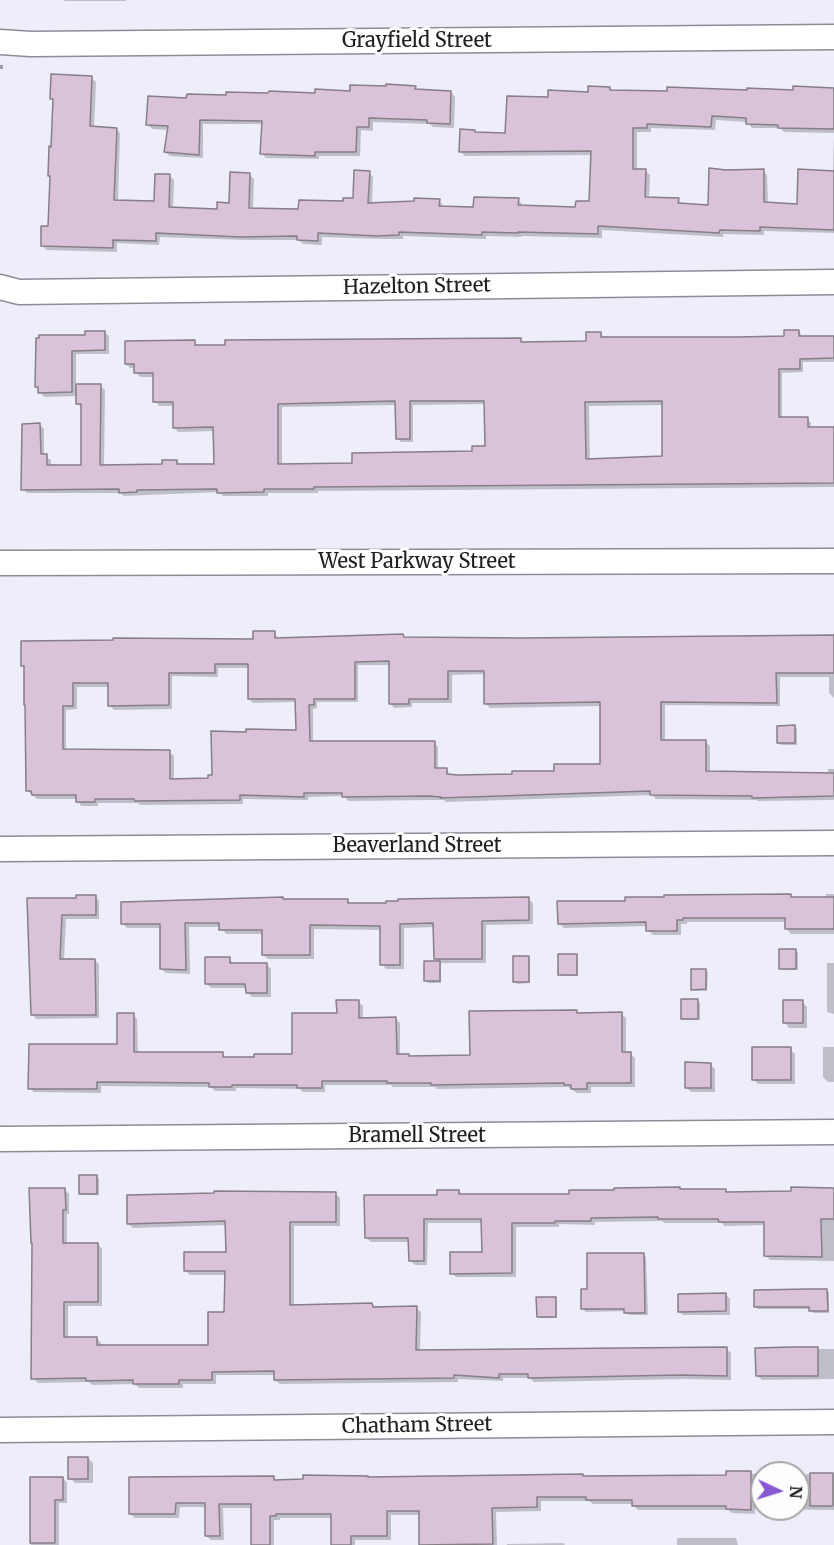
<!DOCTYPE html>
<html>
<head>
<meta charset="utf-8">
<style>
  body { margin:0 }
  #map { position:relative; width:834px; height:1545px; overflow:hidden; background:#eeeefb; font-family:Merriweather,serif }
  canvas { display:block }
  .north { position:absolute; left:750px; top:1461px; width:60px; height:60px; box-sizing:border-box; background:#fdfdfd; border:2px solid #a5a5a6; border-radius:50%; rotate:94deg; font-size:16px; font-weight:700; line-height:24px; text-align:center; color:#202024 }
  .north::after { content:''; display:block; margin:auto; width:21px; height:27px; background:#8758d1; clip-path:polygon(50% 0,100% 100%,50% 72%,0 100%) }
</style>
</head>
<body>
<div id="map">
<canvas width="834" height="1545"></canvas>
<div class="north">N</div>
</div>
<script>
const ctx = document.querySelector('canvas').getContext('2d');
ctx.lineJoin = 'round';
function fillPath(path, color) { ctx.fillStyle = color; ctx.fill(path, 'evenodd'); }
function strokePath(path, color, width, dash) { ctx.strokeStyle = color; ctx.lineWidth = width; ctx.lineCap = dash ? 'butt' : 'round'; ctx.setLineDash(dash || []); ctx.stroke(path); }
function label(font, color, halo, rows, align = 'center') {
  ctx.font = font + ' Merriweather,serif'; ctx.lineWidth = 6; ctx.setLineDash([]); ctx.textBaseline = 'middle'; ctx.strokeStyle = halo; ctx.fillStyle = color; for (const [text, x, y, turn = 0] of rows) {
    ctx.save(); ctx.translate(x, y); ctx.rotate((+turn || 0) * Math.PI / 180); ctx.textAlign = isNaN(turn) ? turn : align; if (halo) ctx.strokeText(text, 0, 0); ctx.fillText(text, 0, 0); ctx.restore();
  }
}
fillPath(new Path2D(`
  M 64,0 L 126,0 L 126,1 L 65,1 Z
  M 91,77 L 96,82 L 94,128 L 116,129 L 120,133 L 118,202 L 156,203 L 169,175 L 174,180 L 173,209 L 218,211 L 231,204 L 249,174 L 254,179 L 253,209 L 300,210 L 345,203 L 354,200 L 369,173 L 373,177 L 372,204 L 439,200 L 443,205 L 443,207 L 474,208 L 518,200 L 522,204 L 522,207 L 577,208 L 591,203 L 592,155 L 465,156 L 461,152 L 474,131 L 477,134 L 507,135 L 550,99 L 589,94 L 610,88 L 614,92 L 794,92 L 834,89 L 834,233 L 764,231 L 764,235 L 723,234 L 723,237 L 602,230 L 602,238 L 522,236 L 522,237 L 486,236 L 486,239 L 403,236 L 403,239 L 382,239 L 322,237 L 322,245 L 303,244 L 299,240 L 245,240 L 160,237 L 159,245 L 117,243 L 117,252 L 47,250 L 42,246 L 49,228 L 51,177 L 50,176 L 54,101 L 51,98 ZM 716,120 L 747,122 L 752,128 L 780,128 L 784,132 L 834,133 L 833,172 L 798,205 L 768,204 L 767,175 L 763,171 L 726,171 L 709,206 L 682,204 L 678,199 L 649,198 L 650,175 L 645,170 L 637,170 L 637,132 L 651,132 L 651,128 L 715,130 Z
  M 415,87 L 419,91 L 451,92 L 455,97 L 454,128 L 433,127 L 430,124 L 373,122 L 373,131 L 361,130 L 360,156 L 319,156 L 319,159 L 266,158 L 261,153 L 263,124 L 203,124 L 203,158 L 170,156 L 165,152 L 169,130 L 152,129 L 148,125 L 188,99 L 351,93 Z
  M 799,331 L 803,338 L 834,337 L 834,362 L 803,362 L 803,372 L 782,373 L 782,419 L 807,418 L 811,423 L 811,429 L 834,428 L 834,487 L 318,491 L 318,493 L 268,493 L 268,496 L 223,496 L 219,492 L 124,496 L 121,493 L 27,493 L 23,489 L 40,425 L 44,429 L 44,456 L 51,460 L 51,467 L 83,467 L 82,408 L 78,404 L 78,396 L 44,397 L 36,386 L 86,336 L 104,332 L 109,336 L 109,354 L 76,354 L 76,386 L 100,386 L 105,390 L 104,466 L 164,466 L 177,461 L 181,466 L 215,466 L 215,431 L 178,432 L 174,427 L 174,406 L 159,406 L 155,401 L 155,377 L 140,377 L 136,373 L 136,368 L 130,368 L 126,364 L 194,342 L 199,347 L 520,340 L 523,343 L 587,342 L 600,333 L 605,338 L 786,338 ZM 486,404 L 486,448 L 473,453 L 354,464 L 282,465 L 282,407 L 397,405 L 397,438 L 401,442 L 413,442 L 413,405 ZM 664,405 L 664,458 L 590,460 L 589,406 Z
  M 274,632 L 278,639 L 403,636 L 406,639 L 522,640 L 834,636 L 834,711 L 834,698 L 829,693 L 829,677 L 780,677 L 780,706 L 665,705 L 665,742 L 705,741 L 710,746 L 710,773 L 828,775 L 828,769 L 834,769 L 834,800 L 758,801 L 756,800 L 656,799 L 652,795 L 446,802 L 444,800 L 434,800 L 348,801 L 344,796 L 308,797 L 308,800 L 243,799 L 243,804 L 140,805 L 138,803 L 98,803 L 98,806 L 81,806 L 77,799 L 37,799 L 28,791 L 25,668 L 23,665 L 255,640 ZM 358,665 L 390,665 L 390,703 L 394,708 L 412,707 L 412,703 L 452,703 L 452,675 L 485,674 L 485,703 L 490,708 L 601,706 L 602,766 L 556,772 L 458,776 L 451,776 L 446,769 L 438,769 L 438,747 L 434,743 L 313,742 L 313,709 L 317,708 L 317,702 L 358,702 ZM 218,668 L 249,668 L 249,699 L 253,703 L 296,702 L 297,732 L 210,780 L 174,780 L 174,756 L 169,752 L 66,751 L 66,710 L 77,709 L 77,687 L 109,687 L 109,705 L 114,710 L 172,709 L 172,676 L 218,677 Z
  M 795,727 L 797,729 L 797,745 L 781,745 L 779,743 Z
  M 826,894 L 834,894 L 834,934 L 791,934 L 787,929 L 787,922 L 687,922 L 687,924 L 681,924 L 681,935 L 653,935 L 648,930 L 648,926 L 564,928 L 559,923 L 626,902 L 790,895 L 794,898 L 826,898 Z
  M 95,896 L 99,901 L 99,919 L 66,919 L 64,960 L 94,960 L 99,964 L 99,1018 L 36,1019 L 32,1014 L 28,900 L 77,900 Z
  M 528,899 L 533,903 L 533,924 L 486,925 L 486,963 L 441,963 L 441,983 L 428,983 L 426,981 L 426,963 L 440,963 L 436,959 L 435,927 L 404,928 L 404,969 L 386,969 L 382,964 L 382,930 L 314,929 L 314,959 L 268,959 L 263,955 L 263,934 L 226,934 L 221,927 L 189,927 L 190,974 L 166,973 L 161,969 L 162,928 L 127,928 L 122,923 L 284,901 L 348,901 L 352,904 Z
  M 796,951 L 798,953 L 798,970 L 783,970 L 781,968 Z
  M 576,955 L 578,958 L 578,976 L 562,976 L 559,974 Z
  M 528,958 L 530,960 L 530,983 L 517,984 L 515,981 Z
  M 229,959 L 235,964 L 266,964 L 271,969 L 271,997 L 252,997 L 247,992 L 247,988 L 211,988 L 206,983 Z
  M 827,963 L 834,963 L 834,1014 L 827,1012 Z
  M 705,970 L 708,972 L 707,991 L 695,991 L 693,989 Z
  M 358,1001 L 363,1006 L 363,1019 L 396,1019 L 400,1023 L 400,1056 L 410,1057 L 471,1057 L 576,1011 L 579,1014 L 621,1014 L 626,1018 L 626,1053 L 630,1053 L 635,1058 L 635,1087 L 591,1087 L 591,1093 L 577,1093 L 568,1087 L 437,1089 L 435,1087 L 393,1087 L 391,1085 L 325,1085 L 325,1092 L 303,1092 L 300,1089 L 236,1088 L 236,1091 L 215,1091 L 211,1087 L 101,1086 L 101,1093 L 34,1092 L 30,1088 L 119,1046 L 133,1015 L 137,1019 L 138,1054 L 222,1053 L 226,1059 L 294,1056 L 338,1015 Z
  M 698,1001 L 700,1003 L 700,1020 L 685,1020 L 683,1018 Z
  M 802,1002 L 807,1007 L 807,1028 L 789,1028 L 785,1023 Z
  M 823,1047 L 834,1047 L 834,1082 L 828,1082 L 823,1077 Z
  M 790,1049 L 795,1054 L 795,1084 L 758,1084 L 753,1079 Z
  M 710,1064 L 715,1069 L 715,1092 L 691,1092 L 686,1087 Z
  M 97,1177 L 99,1179 L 99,1195 L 83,1195 L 81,1193 Z
  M 65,1190 L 69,1194 L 69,1214 L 67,1214 L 67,1244 L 98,1244 L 102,1249 L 102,1306 L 68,1306 L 68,1339 L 97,1338 L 101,1343 L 101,1346 L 209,1346 L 226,1314 L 226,1275 L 190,1275 L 186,1271 L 227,1254 L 227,1225 L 133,1228 L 128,1224 L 335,1193 L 340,1198 L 340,1226 L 294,1226 L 294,1306 L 372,1305 L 375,1308 L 416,1308 L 421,1312 L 420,1351 L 726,1349 L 731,1353 L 731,1380 L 686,1379 L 534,1382 L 530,1378 L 503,1378 L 503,1381 L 458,1379 L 458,1382 L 280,1384 L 275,1380 L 275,1375 L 216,1375 L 216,1384 L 183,1384 L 183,1388 L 139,1388 L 135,1384 L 92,1385 L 89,1382 L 38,1383 L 33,1378 Z
  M 725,1190 L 728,1193 L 834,1190 L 834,1261 L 770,1260 L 766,1256 L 766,1225 L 724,1226 L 722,1223 L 664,1223 L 662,1221 L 595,1222 L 595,1225 L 559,1224 L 559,1227 L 516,1227 L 516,1277 L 456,1277 L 452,1273 L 483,1253 L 483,1223 L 428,1223 L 427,1265 L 415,1265 L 410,1260 L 410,1242 L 371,1242 L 366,1238 L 438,1196 L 459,1191 L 463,1195 L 571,1195 Z
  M 643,1254 L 646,1257 L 648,1315 L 629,1315 L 625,1311 L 586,1312 L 583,1309 L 589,1291 Z
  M 827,1290 L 829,1292 L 829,1313 L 813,1313 L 811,1309 L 758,1309 L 755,1307 Z
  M 726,1295 L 730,1299 L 730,1315 L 683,1315 L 679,1311 Z
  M 555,1299 L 557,1301 L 557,1318 L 540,1318 L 538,1316 Z
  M 757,1349 L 834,1349 L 834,1379 L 762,1380 L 757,1375 Z
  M 88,1458 L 93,1463 L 93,1483 L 75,1483 L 70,1478 Z
  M 727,1473 L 762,1474 L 762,1509 L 798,1509 L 798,1474 L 834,1475 L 834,1510 L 755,1509 L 755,1514 L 732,1513 L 728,1510 L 638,1510 L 632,1504 L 593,1504 L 589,1501 L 541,1501 L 541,1511 L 496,1512 L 497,1545 L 421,1545 L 421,1515 L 391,1515 L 391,1540 L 355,1540 L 355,1545 L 333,1545 L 332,1518 L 280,1518 L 280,1520 L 274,1520 L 274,1545 L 253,1545 L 252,1508 L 223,1508 L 224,1540 L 211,1540 L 206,1536 L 206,1507 L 180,1507 L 179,1518 L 135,1518 L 130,1513 L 273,1478 L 276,1481 L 583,1475 L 585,1478 L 727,1477 Z
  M 63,1478 L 67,1483 L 67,1503 L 59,1503 L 59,1545 L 31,1545 L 31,1479 Z
  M 677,1538 L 736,1538 L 738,1545 L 677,1545 Z
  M 563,1543 L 565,1545 L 507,1545 L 507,1544 Z`), '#0003');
const building = new Path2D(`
  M 51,74 L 92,76 L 90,126 L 117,128 L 114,200 L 154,201 L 155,174 L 170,174 L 169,207 L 217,209 L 217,202 L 229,203 L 230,172 L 250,173 L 249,208 L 298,209 L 299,200 L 343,201 L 343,198 L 353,198 L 354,170 L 370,171 L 368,203 L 414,201 L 414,198 L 440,199 L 439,206 L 473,207 L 474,197 L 519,198 L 518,205 L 575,207 L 576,201 L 589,201 L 591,151 L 459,152 L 460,129 L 475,130 L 475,132 L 505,133 L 507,96 L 548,97 L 548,90 L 588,92 L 588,86 L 610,87 L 610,90 L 667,91 L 667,87 L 747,90 L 747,88 L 793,90 L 793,86 L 834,88 L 834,129 L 778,128 L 778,125 L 746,124 L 746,118 L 712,116 L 711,127 L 647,124 L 647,128 L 633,128 L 633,169 L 646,169 L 645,197 L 679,198 L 678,203 L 708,205 L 709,168 L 726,170 L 764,169 L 764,202 L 797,204 L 798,169 L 834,171 L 834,230 L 760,227 L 760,231 L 720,230 L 719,233 L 598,226 L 598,234 L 518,232 L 518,233 L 482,232 L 482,235 L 399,232 L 399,235 L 377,236 L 318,233 L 318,241 L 297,240 L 297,236 L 240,237 L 156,233 L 156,241 L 113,240 L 113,248 L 41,246 L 41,226 L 48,226 L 50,176 L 48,176 L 49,146 L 51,147 L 53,99 L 50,99 Z
  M 386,84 L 416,86 L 415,89 L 451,91 L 450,124 L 427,123 L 427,120 L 369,118 L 369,127 L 357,127 L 356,152 L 315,152 L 315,156 L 260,154 L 262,121 L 200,120 L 199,155 L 164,152 L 168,126 L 146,125 L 148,96 L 186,98 L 187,94 L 226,95 L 226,92 L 268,93 L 269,91 L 315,93 L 315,89 L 350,91 L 350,85 L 386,86 Z
  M 784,330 L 799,330 L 799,336 L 834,336 L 834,358 L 800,359 L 800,369 L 779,369 L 779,417 L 808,417 L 808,427 L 834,427 L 834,483 L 314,487 L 314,489 L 264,489 L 264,492 L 217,493 L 217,489 L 137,490 L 137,492 L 119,493 L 119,489 L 21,490 L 22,424 L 40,423 L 41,454 L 47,454 L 47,465 L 81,465 L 81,404 L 76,404 L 76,384 L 101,384 L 100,465 L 162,464 L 162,460 L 177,460 L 177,464 L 214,464 L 213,427 L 173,428 L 173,402 L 153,402 L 153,373 L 134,373 L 134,364 L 125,364 L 125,341 L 195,340 L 195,345 L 225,345 L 225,340 L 521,338 L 521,342 L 586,341 L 586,332 L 601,332 L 601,337 L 738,337 L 784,336 ZM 395,401 L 396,439 L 410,439 L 410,401 L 484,401 L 485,446 L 472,446 L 472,451 L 352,453 L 352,463 L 278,464 L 278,404 ZM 662,401 L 662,456 L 586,459 L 585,402 Z
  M 85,331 L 105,331 L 105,350 L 72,351 L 72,392 L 38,393 L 38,387 L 35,387 L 36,338 L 39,338 L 39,335 L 85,335 Z
  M 253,631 L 275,631 L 275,638 L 403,634 L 404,637 L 522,638 L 834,635 L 834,673 L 776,673 L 777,703 L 661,702 L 661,740 L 706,740 L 706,771 L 834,773 L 834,796 L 752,798 L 752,796 L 650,795 L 650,791 L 440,798 L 441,797 L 429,796 L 342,797 L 342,793 L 304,793 L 304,797 L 240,795 L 240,800 L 135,801 L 134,799 L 95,799 L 95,802 L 76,802 L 76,795 L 32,795 L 31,791 L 26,791 L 25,705 L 24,705 L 24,666 L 21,666 L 21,641 L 113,640 L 113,638 L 253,639 ZM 389,661 L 389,704 L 409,704 L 409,699 L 448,699 L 448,671 L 484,671 L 484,704 L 600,702 L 600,764 L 554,764 L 554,771 L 512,771 L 512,774 L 458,775 L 447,774 L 447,768 L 435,768 L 435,741 L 310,741 L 309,705 L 314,705 L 314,699 L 355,699 L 355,662 ZM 215,664 L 248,664 L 248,699 L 295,699 L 296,730 L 246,729 L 246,732 L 211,731 L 212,775 L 208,775 L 208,778 L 170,779 L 170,750 L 63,749 L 63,706 L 73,706 L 73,683 L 108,683 L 108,706 L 169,705 L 169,673 L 215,673 Z
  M 795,725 L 795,743 L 777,743 L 777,726 Z
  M 791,894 L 791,897 L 834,897 L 834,929 L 785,929 L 785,918 L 683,918 L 683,920 L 677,920 L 677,931 L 646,931 L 646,922 L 558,924 L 557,901 L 625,901 L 625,897 L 664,897 L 664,895 Z
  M 76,895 L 96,895 L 96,915 L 62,915 L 60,959 L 95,959 L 96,1015 L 31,1015 L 27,898 L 76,898 Z
  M 283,897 L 283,899 L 348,899 L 348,903 L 386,903 L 386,901 L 398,901 L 398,899 L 529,897 L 529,920 L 482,921 L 482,959 L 434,959 L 433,923 L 400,924 L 400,965 L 380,965 L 380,926 L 310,925 L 310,955 L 262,955 L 262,930 L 219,930 L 219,923 L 185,923 L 186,970 L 160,969 L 160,924 L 121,924 L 121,902 Z
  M 779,949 L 796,949 L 796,969 L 779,969 Z
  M 558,954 L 577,954 L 577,975 L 558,975 Z
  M 513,956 L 529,956 L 529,982 L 513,982 Z
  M 205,957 L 230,957 L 230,963 L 267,963 L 267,993 L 246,993 L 245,984 L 205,984 Z
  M 424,961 L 440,961 L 440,981 L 424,981 Z
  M 691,969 L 706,969 L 706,989 L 691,990 Z
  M 681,999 L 698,999 L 698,1019 L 681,1019 Z
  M 336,1000 L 359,1000 L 359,1018 L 396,1017 L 397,1054 L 409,1054 L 409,1056 L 470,1055 L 469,1011 L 577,1010 L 577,1013 L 622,1012 L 622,1052 L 631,1052 L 631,1083 L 587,1083 L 587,1089 L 571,1089 L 571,1085 L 564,1085 L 564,1083 L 431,1085 L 431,1083 L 387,1083 L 387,1081 L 322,1081 L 322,1088 L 297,1088 L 297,1085 L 232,1085 L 232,1087 L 209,1087 L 209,1083 L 97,1082 L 97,1089 L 28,1089 L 29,1044 L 117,1044 L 117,1013 L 134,1013 L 134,1052 L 223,1052 L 223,1057 L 254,1057 L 254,1054 L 292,1054 L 292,1013 L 337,1013 Z
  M 783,1000 L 803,1000 L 803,1023 L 783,1023 Z
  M 752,1047 L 791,1047 L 791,1080 L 752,1080 Z
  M 685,1062 L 711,1063 L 711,1088 L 685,1088 Z
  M 79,1175 L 97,1175 L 97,1194 L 79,1194 Z
  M 680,1187 L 680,1189 L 726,1189 L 726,1192 L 791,1191 L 791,1187 L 834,1188 L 834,1219 L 821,1219 L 822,1257 L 764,1256 L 764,1222 L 719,1222 L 718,1219 L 658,1219 L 658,1217 L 591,1218 L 591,1221 L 555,1221 L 555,1223 L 512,1223 L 512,1273 L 450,1274 L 450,1252 L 482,1252 L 481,1219 L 424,1219 L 424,1261 L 409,1261 L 408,1238 L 365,1238 L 364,1195 L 437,1195 L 437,1190 L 459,1190 L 459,1194 L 569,1194 L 569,1190 L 614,1190 L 614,1188 Z
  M 29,1188 L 65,1188 L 66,1210 L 63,1210 L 63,1243 L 98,1243 L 98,1302 L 64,1302 L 64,1337 L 97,1337 L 97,1345 L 208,1345 L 208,1312 L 224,1312 L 225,1271 L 184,1271 L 184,1252 L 226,1252 L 225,1221 L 127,1224 L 127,1195 L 214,1193 L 214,1191 L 336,1192 L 336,1222 L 290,1222 L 290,1305 L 372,1303 L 373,1307 L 417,1306 L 416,1350 L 727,1347 L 727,1376 L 681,1375 L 528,1378 L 528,1374 L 499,1374 L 499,1378 L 454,1375 L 454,1378 L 274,1380 L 274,1371 L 212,1372 L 212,1380 L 179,1380 L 179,1384 L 133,1384 L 133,1380 L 86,1381 L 86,1378 L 31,1379 L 32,1243 L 31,1243 Z
  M 587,1253 L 644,1253 L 645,1313 L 624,1313 L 624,1309 L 581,1309 L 581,1289 L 587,1289 Z
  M 809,1289 L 827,1289 L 828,1311 L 809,1311 L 809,1307 L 754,1307 L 754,1290 Z
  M 726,1293 L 726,1311 L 678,1312 L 678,1294 Z
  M 536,1297 L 556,1297 L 556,1317 L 537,1317 Z
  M 792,1347 L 818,1347 L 818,1376 L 756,1376 L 755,1348 Z
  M 68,1457 L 88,1457 L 88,1479 L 68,1479 Z
  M 726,1471 L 751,1471 L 751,1510 L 726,1509 L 726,1506 L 632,1506 L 632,1500 L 586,1500 L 586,1497 L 537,1497 L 537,1507 L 492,1508 L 493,1544 L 419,1545 L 419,1511 L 387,1511 L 387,1536 L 351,1536 L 351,1545 L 331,1545 L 331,1514 L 276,1514 L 276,1516 L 270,1516 L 270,1545 L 251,1545 L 251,1504 L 219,1504 L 220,1536 L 205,1536 L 205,1503 L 176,1503 L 175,1514 L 129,1514 L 129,1477 L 274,1476 L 274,1480 L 303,1479 L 303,1475 L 368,1476 L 368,1477 L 583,1474 L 583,1476 L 726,1475 Z
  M 810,1473 L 833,1473 L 833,1506 L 810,1506 Z
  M 30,1477 L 63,1477 L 63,1500 L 55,1500 L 55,1543 L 30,1543 Z`);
fillPath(building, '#dac2d9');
strokePath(building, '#877e86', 1.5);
const street = new Path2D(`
  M 0,42 L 31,44 L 834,37
  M 0,287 L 19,292 L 834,282
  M 0,563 L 834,561
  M 0,849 L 834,843
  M 0,1139 L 834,1132
  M 0,1430 L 834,1422`);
strokePath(street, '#8c8c97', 27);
strokePath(new Path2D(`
  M 0,67 L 7,67`), '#9d9da6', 4, [3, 4.5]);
strokePath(street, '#fff', 24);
label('20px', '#202024', '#fdfdfd', [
  ["Grayfield Street",417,41],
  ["Hazelton Street",417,287,-1],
  ["West Parkway Street",417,562],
  ["Beaverland Street",417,846],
  ["Bramell Street",417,1136],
  ["Chatham Street",417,1426,-1]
]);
</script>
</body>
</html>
